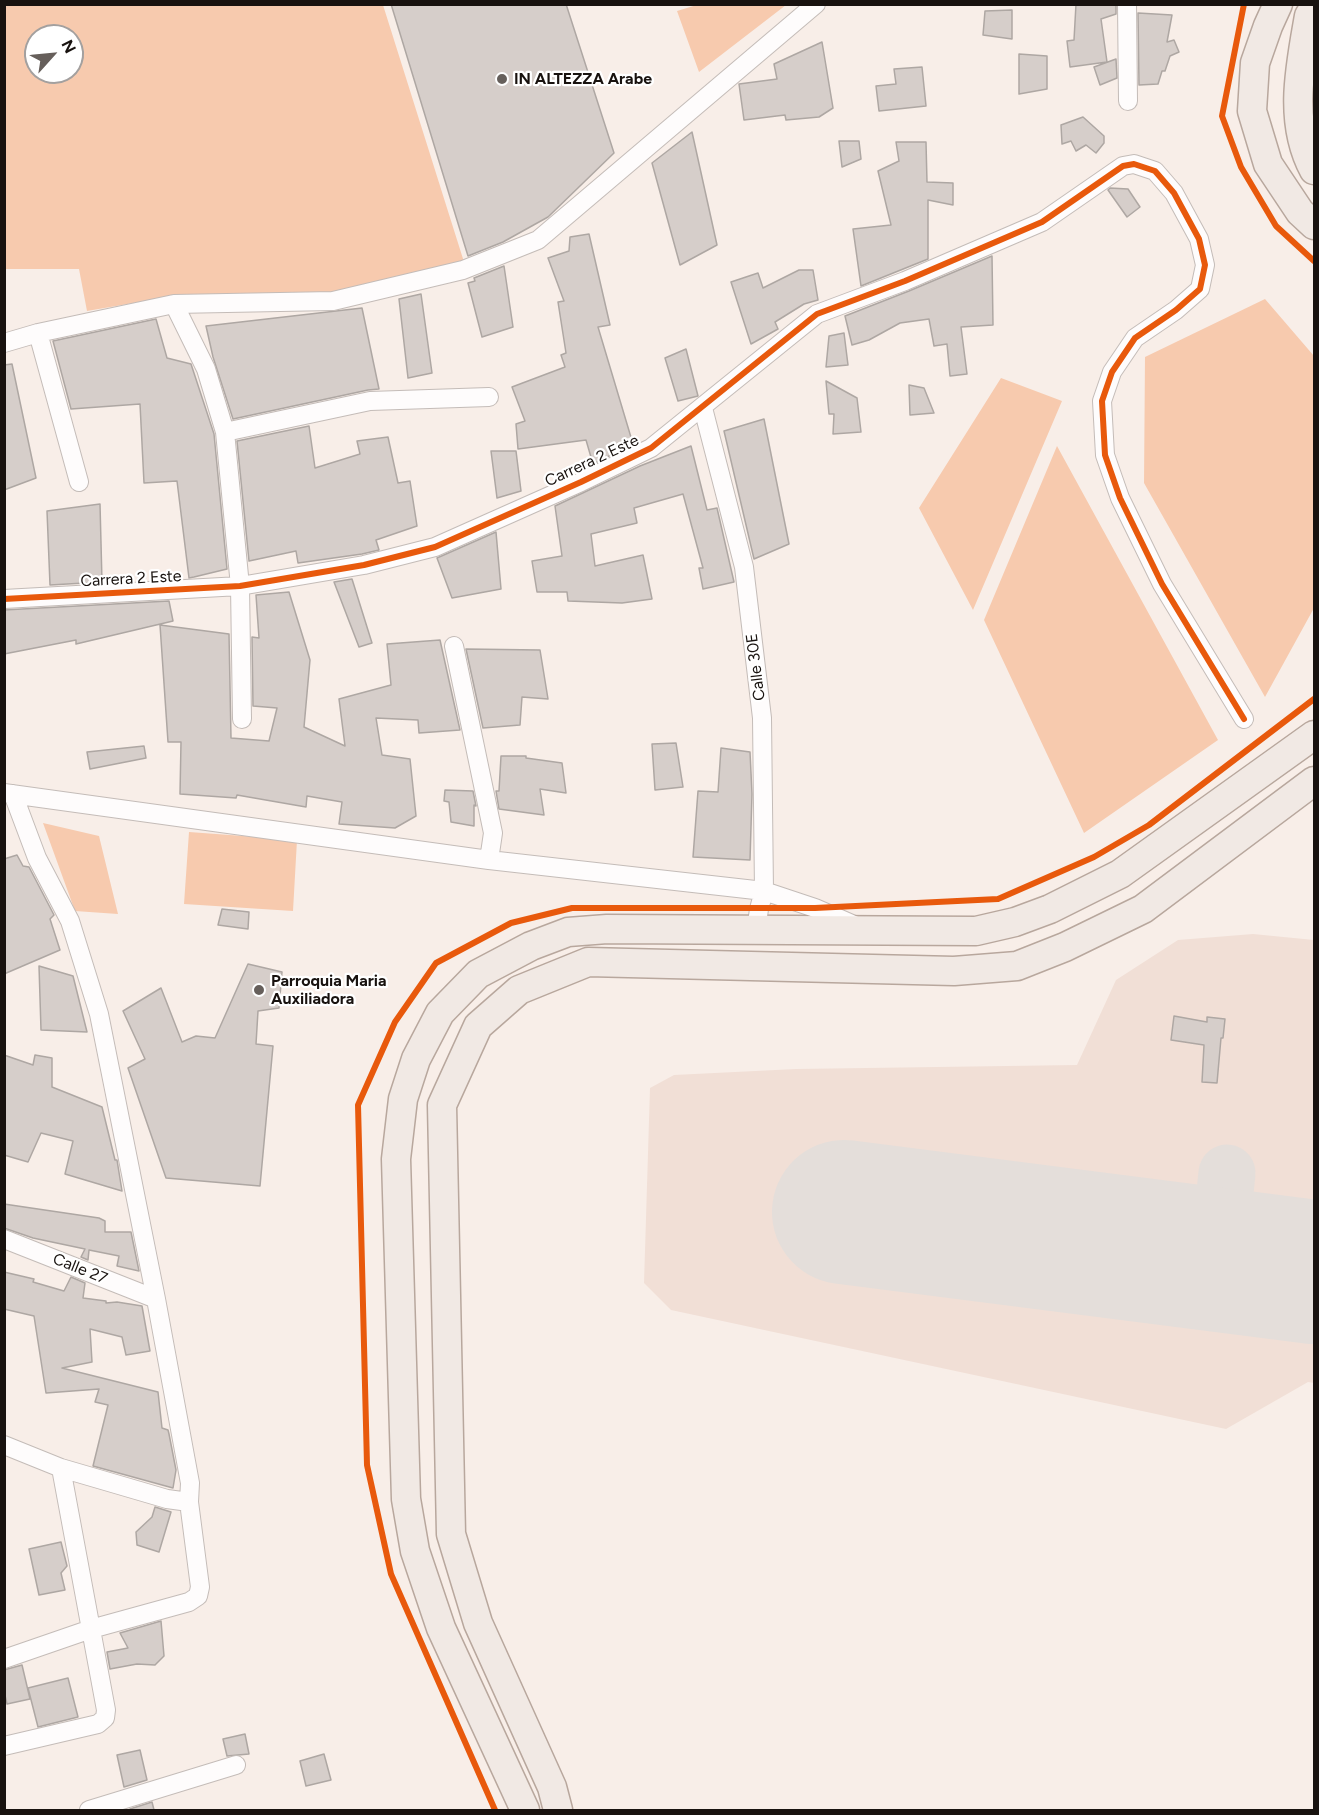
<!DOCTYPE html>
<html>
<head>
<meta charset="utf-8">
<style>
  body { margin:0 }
  #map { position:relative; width:1319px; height:1815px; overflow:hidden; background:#f8eee8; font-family:Figtree,sans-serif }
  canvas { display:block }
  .frame { position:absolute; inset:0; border:6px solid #18120f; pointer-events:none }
  .north { position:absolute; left:24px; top:24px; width:60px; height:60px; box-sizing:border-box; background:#fff; border:2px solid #a3a09f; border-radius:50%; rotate:63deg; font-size:16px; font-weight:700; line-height:24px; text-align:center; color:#18120f }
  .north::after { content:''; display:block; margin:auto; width:21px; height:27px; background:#665f5b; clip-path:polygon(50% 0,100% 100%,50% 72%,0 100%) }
</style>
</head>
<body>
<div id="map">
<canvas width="1319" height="1815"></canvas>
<div class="frame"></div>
<div class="north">N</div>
</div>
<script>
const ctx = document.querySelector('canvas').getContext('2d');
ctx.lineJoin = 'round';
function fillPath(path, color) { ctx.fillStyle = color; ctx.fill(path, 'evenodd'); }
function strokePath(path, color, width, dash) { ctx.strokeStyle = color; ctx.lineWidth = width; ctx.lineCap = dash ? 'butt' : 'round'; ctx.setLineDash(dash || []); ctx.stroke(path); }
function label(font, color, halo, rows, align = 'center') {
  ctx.font = font + ' Figtree,sans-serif'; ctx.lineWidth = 4.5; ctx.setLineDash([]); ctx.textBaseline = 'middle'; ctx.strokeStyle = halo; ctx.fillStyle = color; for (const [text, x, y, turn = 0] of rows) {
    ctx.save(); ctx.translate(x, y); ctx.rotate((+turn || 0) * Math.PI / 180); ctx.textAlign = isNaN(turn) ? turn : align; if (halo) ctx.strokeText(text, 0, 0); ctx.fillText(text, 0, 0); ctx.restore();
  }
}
fillPath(new Path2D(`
  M 1253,934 L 1314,940 L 1314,1383 L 1308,1382 L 1226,1429 L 671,1310 L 644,1283 L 650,1088 L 674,1075 L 796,1069 L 1077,1065 L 1116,980 L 1178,940 Z`), '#f1dfd6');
fillPath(new Path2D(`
  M 700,4 L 786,4 L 786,5 L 699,72 L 677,11 Z
  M 4,5 L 383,5 L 464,262 L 347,292 L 174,296 L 87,311 L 79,269 L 5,269 ZM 36,36 L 72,36 L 72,72 L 36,72 Z
  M 1265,299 L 1314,356 L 1314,608 L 1265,697 L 1144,483 L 1145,357 Z
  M 1001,378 L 1062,401 L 973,610 L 919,508 Z
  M 1057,446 L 1218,740 L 1084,833 L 984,620 Z
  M 43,823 L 99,836 L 118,914 L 75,911 Z
  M 189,832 L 297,840 L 293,911 L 184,904 Z`), '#f7caae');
strokePath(new Path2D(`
  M 1218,1260 L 1227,1173`), '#e4deda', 57);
strokePath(new Path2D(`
  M 844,1212 L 1314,1272`), '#e4deda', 144);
const building = new Path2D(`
  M 391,4 L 566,4 L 614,153 L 548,217 L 503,242 L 468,256 Z
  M 1076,4 L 1116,4 L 1116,14 L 1101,19 L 1107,62 L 1070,67 L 1067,41 L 1074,40 Z
  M 1012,10 L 1012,39 L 983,35 L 985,11 Z
  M 1138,13 L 1172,15 L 1167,42 L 1174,40 L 1179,52 L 1170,56 L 1165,71 L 1162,71 L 1158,84 L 1139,85 Z
  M 822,42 L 833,108 L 819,117 L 786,120 L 785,115 L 744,120 L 739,84 L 777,79 L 774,64 Z
  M 1019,54 L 1047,56 L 1047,89 L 1019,94 Z
  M 1116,59 L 1117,78 L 1100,85 L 1094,67 Z
  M 922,67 L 926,106 L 879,111 L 876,86 L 896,84 L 894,69 Z
  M 1083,117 L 1104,136 L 1104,143 L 1096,153 L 1086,145 L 1076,151 L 1071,141 L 1062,144 L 1061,125 Z
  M 692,132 L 717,245 L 680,265 L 652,163 Z
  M 839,141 L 859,141 L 861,159 L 842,167 Z
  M 896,142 L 926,142 L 927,182 L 953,183 L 953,205 L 928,200 L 928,259 L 861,286 L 853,229 L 891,225 L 878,171 L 899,161 Z
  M 1110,188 L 1128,189 L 1140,207 L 1127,217 L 1108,190 Z
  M 589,234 L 610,325 L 598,327 L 633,444 L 593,464 L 586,440 L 518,449 L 516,424 L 525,421 L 512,387 L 565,367 L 561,355 L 566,353 L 558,302 L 564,301 L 548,258 L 569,251 L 570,237 Z
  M 992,256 L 993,325 L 961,327 L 967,374 L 950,376 L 947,344 L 934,346 L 929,319 L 900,323 L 869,340 L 852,345 L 845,316 L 909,291 Z
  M 504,266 L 513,327 L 482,337 L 468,283 L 475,281 L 474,278 Z
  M 799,270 L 813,270 L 818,300 L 804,304 L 775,322 L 778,329 L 751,344 L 731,282 L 758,273 L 763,288 Z
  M 421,294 L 432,373 L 408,378 L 399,299 Z
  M 362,308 L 379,389 L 368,390 L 233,419 L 213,357 L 206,326 Z
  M 156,319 L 167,358 L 191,364 L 214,434 L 227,569 L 194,577 L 189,578 L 177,481 L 144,483 L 140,404 L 71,409 L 53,341 Z
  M 844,333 L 848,365 L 826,367 L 829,336 Z
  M 686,349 L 698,396 L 678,401 L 665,358 Z
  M 12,364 L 36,478 L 4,490 L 4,365 Z
  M 826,381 L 857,398 L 861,432 L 833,434 L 834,414 L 829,414 Z
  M 909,385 L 924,388 L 934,413 L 910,415 Z
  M 764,419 L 789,544 L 754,559 L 724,431 Z
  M 309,426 L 315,468 L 360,454 L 357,441 L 388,437 L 398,483 L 410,481 L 417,526 L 376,540 L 379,550 L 362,554 L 298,563 L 296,551 L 249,561 L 237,441 Z
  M 691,446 L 707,510 L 717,508 L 734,582 L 703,589 L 699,568 L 703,568 L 683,494 L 634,508 L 637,523 L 591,534 L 595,566 L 643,555 L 652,599 L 622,603 L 568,601 L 567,592 L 537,592 L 532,561 L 562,556 L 555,506 L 640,466 Z
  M 491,451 L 516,451 L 521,491 L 497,498 Z
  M 100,504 L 102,582 L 50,585 L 47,511 Z
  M 496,532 L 501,589 L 452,598 L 437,558 Z
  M 352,579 L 372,643 L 359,647 L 334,582 Z
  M 289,592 L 310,660 L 304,727 L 345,746 L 339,699 L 391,685 L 387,644 L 440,640 L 460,730 L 419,733 L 418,720 L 376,718 L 382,755 L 410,759 L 416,816 L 395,828 L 339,824 L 342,802 L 307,796 L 306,807 L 237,795 L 236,798 L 180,794 L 181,742 L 168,742 L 160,625 L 229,634 L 231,738 L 269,741 L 277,708 L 253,706 L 252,637 L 259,638 L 256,595 Z
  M 169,601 L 173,621 L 76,644 L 76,640 L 4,654 L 4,610 Z
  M 466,649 L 540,650 L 548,699 L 522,697 L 520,725 L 483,728 Z
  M 676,743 L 683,787 L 655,790 L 652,744 Z
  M 144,746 L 146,758 L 90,769 L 87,752 Z
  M 721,748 L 750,752 L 752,794 L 750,860 L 693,857 L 698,791 L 718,792 Z
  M 501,756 L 526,756 L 526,758 L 562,763 L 566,793 L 540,789 L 544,815 L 499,809 L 496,791 L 499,791 Z
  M 445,790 L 473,791 L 476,806 L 474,805 L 474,826 L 451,822 L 449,802 L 444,801 Z
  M 17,855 L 23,866 L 29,867 L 54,915 L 50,919 L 60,950 L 4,974 L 4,859 Z
  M 222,909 L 249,912 L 248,929 L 218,925 Z
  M 248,964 L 282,972 L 279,1008 L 258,1011 L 256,1044 L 273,1046 L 260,1186 L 166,1178 L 128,1068 L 145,1059 L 123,1011 L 161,988 L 182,1042 L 196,1036 L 215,1038 Z
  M 39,966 L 73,976 L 87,1032 L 41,1030 Z
  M 1174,1016 L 1207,1022 L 1207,1017 L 1225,1019 L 1223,1038 L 1221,1038 L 1217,1083 L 1202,1082 L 1204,1045 L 1171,1040 Z
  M 4,1055 L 33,1065 L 35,1055 L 52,1058 L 52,1087 L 102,1107 L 115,1160 L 117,1160 L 122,1191 L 65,1174 L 73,1141 L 41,1133 L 28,1162 L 4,1155 Z
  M 4,1204 L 99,1218 L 105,1221 L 105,1232 L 131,1232 L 139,1271 L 117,1266 L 119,1256 L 89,1250 L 88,1260 L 81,1257 L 85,1249 L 33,1238 L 4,1228 Z
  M 4,1272 L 34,1279 L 33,1282 L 64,1291 L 71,1277 L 85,1283 L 83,1298 L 106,1301 L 106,1303 L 117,1302 L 142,1306 L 150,1351 L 126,1355 L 122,1337 L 90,1329 L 92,1362 L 62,1368 L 158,1392 L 162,1428 L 168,1430 L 169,1434 L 176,1470 L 173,1488 L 93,1466 L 108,1405 L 95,1402 L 99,1389 L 46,1393 L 34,1316 L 4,1309 Z
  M 155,1507 L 171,1512 L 159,1552 L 137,1545 L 136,1532 L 152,1517 Z
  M 61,1542 L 67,1566 L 61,1573 L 65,1590 L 39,1595 L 29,1549 Z
  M 161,1621 L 164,1656 L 155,1665 L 137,1664 L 110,1669 L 107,1652 L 128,1648 L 120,1633 Z
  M 22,1665 L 30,1699 L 7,1704 L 4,1691 L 4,1670 Z
  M 68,1678 L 78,1717 L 38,1727 L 28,1688 Z
  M 245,1734 L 249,1754 L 227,1756 L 223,1739 Z
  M 140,1750 L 147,1780 L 124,1787 L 117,1755 Z
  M 324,1754 L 331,1780 L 306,1786 L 300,1761 Z
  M 152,1802 L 154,1810 L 130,1810 L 130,1809 Z`);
fillPath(building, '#d6ceca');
strokePath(building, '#aea7a3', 1.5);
const street = new Path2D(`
  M 1127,4 L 1128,101
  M 174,304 L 206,369 L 225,432 L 240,586 L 242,719
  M 38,333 L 79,482
  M 4,343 L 38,333 L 174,304 L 333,301 L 463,270 L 538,240 L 816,4
  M 703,408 L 744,567 L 762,718 L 764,891 L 759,909 L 756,931
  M 225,432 L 370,401 L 489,397
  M 4,599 L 240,586 L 364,565 L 435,547 L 581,482 L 651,448 L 817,314 L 905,281 L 1042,222 L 1123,166 L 1134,164 L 1155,171 L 1174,193 L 1199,239 L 1205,265 L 1200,289 L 1176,310 L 1135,338 L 1112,372 L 1102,401 L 1105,455 L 1120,498 L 1162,584 L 1244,719
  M 454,646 L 493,833 L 489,860
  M 4,793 L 489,860 L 764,891 L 815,908 L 854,925
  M 4,1239 L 156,1299
  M 4,1445 L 61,1468 L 167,1499 L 189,1502
  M 4,1659 L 91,1629 L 189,1602 L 198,1596 L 200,1587 L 189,1502 L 190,1483 L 156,1299 L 99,1014 L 70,921 L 37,858 L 13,794
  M 4,1746 L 98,1724 L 105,1718 L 106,1710 L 61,1468
  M 89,1810 L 236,1765`);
const primary = new Path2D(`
  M 1278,4 L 1268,26 L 1255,63 L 1252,111 L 1268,164 L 1300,212 L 1314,225
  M 1314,8 L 1309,16 C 1300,67 1288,122 1314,170
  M 525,1810 L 441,1628 L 415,1551 L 406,1499 L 396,1159 L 403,1099 L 416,1059 L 440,1013 L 478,974 L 531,946 L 568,932 L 607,929 L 976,931 L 1015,922 L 1050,909 L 1120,874 L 1314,735
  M 558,1810 L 552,1787 L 478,1623 L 451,1534 L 442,1105 L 478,1026 L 519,990 L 588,962 L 954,971 L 1017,966 L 1065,947 L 1143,909 L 1314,781`);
strokePath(street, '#c4bcb8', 20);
strokePath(primary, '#b8a79d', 31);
strokePath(street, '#fefcfc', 18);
strokePath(primary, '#f1e9e4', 28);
strokePath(new Path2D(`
  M 1244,4 L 1222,116 L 1241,167 L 1276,226 L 1314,261
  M 4,599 L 240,586 L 364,565 L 435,547 L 581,482 L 651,448 L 817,314 L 905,281 L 1042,222 L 1123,166 L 1134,164 L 1155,171 L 1174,193 L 1199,239 L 1205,265 L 1200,289 L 1176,310 L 1135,338 L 1112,372 L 1102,401 L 1105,455 L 1120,498 L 1162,584 L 1244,719
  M 495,1810 L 391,1574 L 367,1465 L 358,1105 L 395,1022 L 436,963 L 511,923 L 572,908 L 815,908 L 998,899 L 1094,857 L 1149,825 L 1314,699`), '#e8590c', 6);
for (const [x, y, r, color] of [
  [502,79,6,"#665f5b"],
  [259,990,6,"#665f5b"]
]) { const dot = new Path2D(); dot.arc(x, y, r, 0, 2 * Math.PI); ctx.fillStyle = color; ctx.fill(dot); strokePath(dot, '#fff', 2); }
label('bold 16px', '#18120f', '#fff', [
  ["IN ALTEZZA Arabe",514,79],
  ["Parroquia Maria",271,981],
  ["Auxiliadora",271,999]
], 'left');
label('16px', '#18120f', '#fff', [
  ["Carrera 2 Este",592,461,-25],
  ["Carrera 2 Este",131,579,-3],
  ["Calle 30E",756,667,-97],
  ["Calle 27",80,1269,22]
]);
</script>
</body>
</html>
